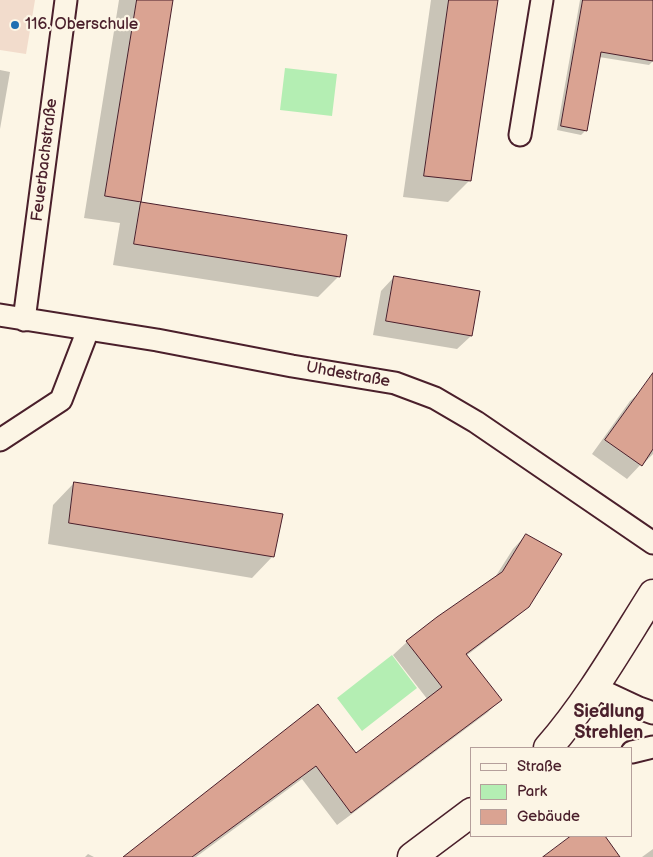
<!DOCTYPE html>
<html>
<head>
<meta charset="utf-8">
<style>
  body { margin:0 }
  #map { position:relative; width:653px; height:857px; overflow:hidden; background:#fcf5e5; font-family:"Balsamiq Sans",sans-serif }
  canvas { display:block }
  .legend { position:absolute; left:470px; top:747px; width:162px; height:90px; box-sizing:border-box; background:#fcf5e5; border:1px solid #b59f9b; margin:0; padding:6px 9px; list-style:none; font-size:15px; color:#4a1f2b }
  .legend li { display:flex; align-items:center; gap:10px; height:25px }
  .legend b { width:25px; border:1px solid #b59f9b }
</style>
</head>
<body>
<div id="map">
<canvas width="653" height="857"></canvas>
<ul class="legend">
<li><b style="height:6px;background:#fcf5e5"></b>Straße</li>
<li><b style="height:14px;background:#b4eeb3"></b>Park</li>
<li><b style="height:14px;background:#daa392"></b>Gebäude</li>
</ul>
</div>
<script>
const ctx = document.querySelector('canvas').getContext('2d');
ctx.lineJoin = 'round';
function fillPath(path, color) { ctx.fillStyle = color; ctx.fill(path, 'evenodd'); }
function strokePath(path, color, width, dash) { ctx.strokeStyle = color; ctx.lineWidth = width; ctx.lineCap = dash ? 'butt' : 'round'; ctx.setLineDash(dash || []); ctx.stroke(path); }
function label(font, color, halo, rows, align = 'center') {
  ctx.font = font + ' "Balsamiq Sans",sans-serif'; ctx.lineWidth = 4.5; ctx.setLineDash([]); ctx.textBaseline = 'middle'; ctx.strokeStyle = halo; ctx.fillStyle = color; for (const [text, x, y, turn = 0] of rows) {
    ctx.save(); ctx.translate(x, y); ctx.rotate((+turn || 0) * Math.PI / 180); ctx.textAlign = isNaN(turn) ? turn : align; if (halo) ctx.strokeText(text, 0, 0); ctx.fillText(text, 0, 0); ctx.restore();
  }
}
fillPath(new Path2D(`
  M 0,0 L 35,0 L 26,54 L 0,50 Z`), '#f2dccc');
fillPath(new Path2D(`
  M 285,68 L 337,74 L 332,116 L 280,110 Z
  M 392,655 L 417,688 L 362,731 L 337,698 Z`), '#b4eeb3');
fillPath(new Path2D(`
  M 119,0 L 172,0 L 139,203 L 346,236 L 339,276 L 318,297 L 113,265 L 120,223 L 84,218 Z
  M 431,0 L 497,0 L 470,180 L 448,202 L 403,197 Z
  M 580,0 L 653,0 L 653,61 L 649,65 L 599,57 L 586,130 L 581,135 L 557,130 Z
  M 0,70 L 10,72 L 0,129 Z
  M 394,277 L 471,336 L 457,349 L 373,335 L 381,291 Z
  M 653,380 L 653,454 L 644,463 L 643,462 L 627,479 L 592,454 L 630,401 Z
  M 74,483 L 273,556 L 252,578 L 48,544 L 53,505 Z
  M 526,535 L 528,606 L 513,620 L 466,656 L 500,700 L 487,713 L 337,825 L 302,779 L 196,857 L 125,857 L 318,706 L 356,755 L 428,700 L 393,655 L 407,642 L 494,579 L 513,549 Z
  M 653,849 L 653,857 L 642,857 Z
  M 88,854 L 94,857 L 85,857 Z`), '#0003');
const building = new Path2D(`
  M 137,0 L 173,0 L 141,202 L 105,196 Z
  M 449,0 L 498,0 L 471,181 L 424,176 Z
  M 583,0 L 653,0 L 653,61 L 601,52 L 587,131 L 561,126 Z
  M 141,202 L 347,235 L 340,277 L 134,244 Z
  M 394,276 L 480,291 L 472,336 L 386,321 Z
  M 653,373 L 653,449 L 642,466 L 605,440 Z
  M 74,482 L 283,514 L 274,557 L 69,523 Z
  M 526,534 L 562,554 L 529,607 L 466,654 L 502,700 L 351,813 L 316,766 L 192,857 L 123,857 L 318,704 L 356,753 L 442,687 L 406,641 L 437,617 L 502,572 Z
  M 571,836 L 605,836 L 620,857 L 543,857 Z`);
fillPath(building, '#daa392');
strokePath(building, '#4a1f2b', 1);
const street = new Path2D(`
  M 520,135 L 542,0
  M 0,315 L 157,340 L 292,366 L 395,383 L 435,398 L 476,422 L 653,543
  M 24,320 L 66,0
  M 0,440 L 61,400 L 88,330
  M 594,687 L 639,708 L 653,713
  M 632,752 L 653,747`);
const secondary = new Path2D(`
  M 548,748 C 589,701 620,646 653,594
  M 412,857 L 472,812`);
strokePath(street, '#4a1f2b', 25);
strokePath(secondary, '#4a1f2b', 31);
strokePath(street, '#fcf5e5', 21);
strokePath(secondary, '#fcf5e5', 28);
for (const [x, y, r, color] of [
  [15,25,5,"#1f6fb2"]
]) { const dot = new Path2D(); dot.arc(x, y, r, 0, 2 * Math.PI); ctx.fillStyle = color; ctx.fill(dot); strokePath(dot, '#fcf5e5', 2); }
label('16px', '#4a1f2b', '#fcf5e5', [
  ["116. Oberschule",25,25]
], 'left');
label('16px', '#4a1f2b', '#fcf5e5', [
  ["Feuerbachstraße",45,160,-83],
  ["Uhdestraße",348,375,10]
]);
label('bold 18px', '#4a1f2b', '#fcf5e5', [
  ["Siedlung",609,712],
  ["Strehlen",609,733]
]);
</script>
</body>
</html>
